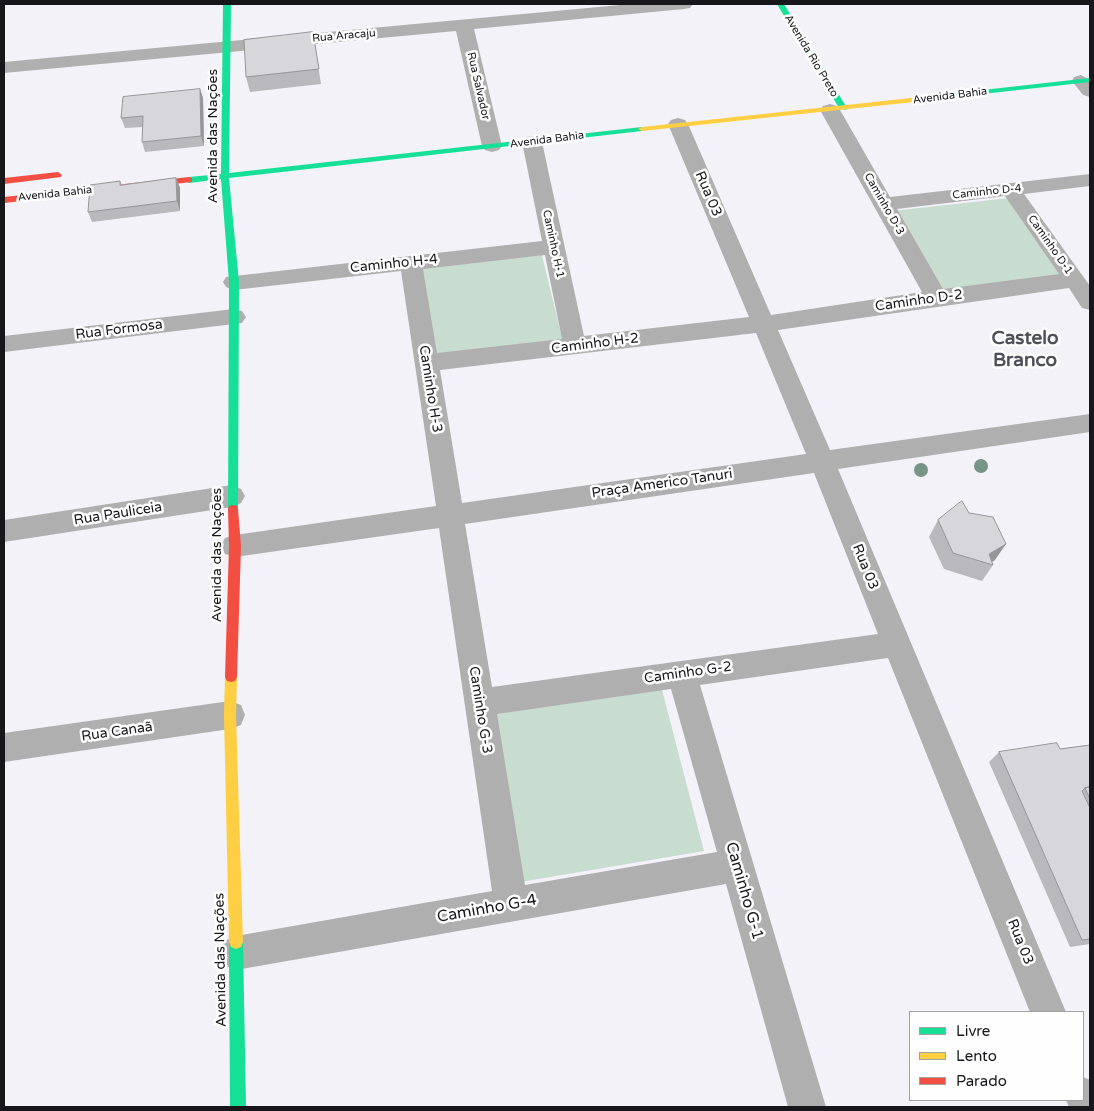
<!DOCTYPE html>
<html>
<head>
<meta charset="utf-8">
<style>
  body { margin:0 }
  #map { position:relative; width:1094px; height:1111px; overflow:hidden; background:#f3f2f9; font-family:"Varela Round",sans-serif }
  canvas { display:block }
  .frame { position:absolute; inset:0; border:5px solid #17171b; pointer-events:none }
  .legend { position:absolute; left:909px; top:1011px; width:175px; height:90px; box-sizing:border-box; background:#fefefe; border:1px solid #a2a2a3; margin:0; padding:6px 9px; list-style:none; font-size:15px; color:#17171b }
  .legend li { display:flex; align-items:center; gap:10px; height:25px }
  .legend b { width:25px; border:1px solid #a2a2a3 }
</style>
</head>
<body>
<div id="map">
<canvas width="1094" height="1111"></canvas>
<div class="frame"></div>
<ul class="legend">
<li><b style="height:6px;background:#16e098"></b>Livre</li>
<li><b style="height:6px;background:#ffcf43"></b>Lento</li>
<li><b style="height:6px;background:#f24e42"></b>Parado</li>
</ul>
</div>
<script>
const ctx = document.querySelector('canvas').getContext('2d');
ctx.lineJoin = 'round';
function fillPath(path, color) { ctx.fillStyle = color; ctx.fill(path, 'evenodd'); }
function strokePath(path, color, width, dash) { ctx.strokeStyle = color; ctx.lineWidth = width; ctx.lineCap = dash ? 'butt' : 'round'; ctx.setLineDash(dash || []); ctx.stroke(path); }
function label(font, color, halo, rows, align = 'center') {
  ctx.font = font + ' "Varela Round",sans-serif'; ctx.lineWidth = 5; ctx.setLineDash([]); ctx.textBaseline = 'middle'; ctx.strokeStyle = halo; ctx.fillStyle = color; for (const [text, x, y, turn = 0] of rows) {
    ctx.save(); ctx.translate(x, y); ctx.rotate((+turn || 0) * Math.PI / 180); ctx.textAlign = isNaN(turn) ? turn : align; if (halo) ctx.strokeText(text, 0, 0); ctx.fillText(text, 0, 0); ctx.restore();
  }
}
fillPath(new Path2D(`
  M 1009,198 L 1064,278 L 938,293 L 892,211 Z
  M 542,255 L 563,342 L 432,357 L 419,268 Z
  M 661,686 L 704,851 L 515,883 L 489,711 Z`), '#c8ddd0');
fillPath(new Path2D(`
  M 631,4 L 693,4 L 690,8 L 684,9 L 474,29 L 502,146 L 499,150 L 492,152 L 485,150 L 482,146 L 456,31 L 4,73 L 4,62 Z
  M 1081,75 L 1090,80 L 1090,97 L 1083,95 L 1072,81 L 1074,77 Z
  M 830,104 L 837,106 L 840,110 L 890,197 L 1090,174 L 1090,186 L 1024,194 L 1090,286 L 1090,310 L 1082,308 L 1069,288 L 778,330 L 830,450 L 1090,414 L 1090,432 L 838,469 L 1066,1012 L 1030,1012 L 888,658 L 700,685 L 826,1107 L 788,1107 L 726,884 L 236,970 L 224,965 L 219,953 L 224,941 L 236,936 L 492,891 L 439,528 L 235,557 L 225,554 L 221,546 L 225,538 L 235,535 L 436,506 L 401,271 L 234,290 L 226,287 L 223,282 L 226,277 L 542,241 L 522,142 L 525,138 L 532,136 L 539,138 L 542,142 L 584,336 L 749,317 L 668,124 L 671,120 L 678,118 L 685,120 L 688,124 L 771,315 L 922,292 L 820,110 L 823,106 ZM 1005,196 L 1059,274 L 943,289 L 897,209 ZM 545,255 L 562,339 L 437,353 L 423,269 ZM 756,333 L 806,454 L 462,503 L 440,370 ZM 814,473 L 878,634 L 492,687 L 465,524 ZM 671,689 L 717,852 L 525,885 L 497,714 Z
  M 234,309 L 242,311 L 246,317 L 242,323 L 4,352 L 4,336 Z
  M 232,485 L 241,489 L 245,496 L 241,503 L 232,507 L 4,542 L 4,520 Z
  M 230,701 L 241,705 L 245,715 L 241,725 L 230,729 L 4,762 L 4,733 Z
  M 1083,1077 L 1090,1080 L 1090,1107 L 1069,1107 L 1066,1100 L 1083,1100 Z`), '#b0afaf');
fillPath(new Path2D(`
  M 223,4 L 231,4 L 229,173 L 642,127 L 646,129 L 642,131 L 229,178 L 239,282 L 238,509 L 237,512 L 229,512 L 228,509 L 229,282 L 221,179 L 189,183 L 185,180 L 189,177 L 221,174 Z
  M 777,4 L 784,4 L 847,108 L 846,110 L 839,108 Z
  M 1090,78 L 1090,82 L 920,101 L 916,99 L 920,97 Z
  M 236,935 L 241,937 L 243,942 L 246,1107 L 230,1107 L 229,942 L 231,937 Z`), '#16e098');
fillPath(new Path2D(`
  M 920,97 L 924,99 L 923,101 L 642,131 L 638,129 L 642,127 Z
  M 231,672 L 235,673 L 237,677 L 236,715 L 243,942 L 241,947 L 236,949 L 231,947 L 229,942 L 224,715 L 225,677 L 227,673 Z`), '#ffcf43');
fillPath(new Path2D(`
  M 58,172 L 62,175 L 61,177 L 4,184 L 4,178 Z
  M 189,177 L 192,178 L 192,182 L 4,203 L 4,197 Z
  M 233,505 L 237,506 L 238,509 L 241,546 L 237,677 L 235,681 L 231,682 L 227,681 L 225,677 L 229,546 L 228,509 L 229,506 Z`), '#f24e42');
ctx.fillStyle = '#769586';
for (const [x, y] of [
  [981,466],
  [921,470]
]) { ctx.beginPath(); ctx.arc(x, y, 7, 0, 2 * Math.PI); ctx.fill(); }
fillPath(new Path2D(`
  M 313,32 L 321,84 L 250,92 L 246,77 Z
  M 200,89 L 203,98 L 204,146 L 145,152 L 142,142 L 143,127 L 125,128 L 121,118 Z
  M 176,178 L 180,188 L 180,211 L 92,222 L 88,212 L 120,181 L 122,185 Z
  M 938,520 L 995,560 L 992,562 L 993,565 L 982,581 L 944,569 L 929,537 Z
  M 1090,745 L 1090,944 L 1070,947 L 989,762 L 999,752 L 1060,749 Z`), '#b9b8bc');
fillPath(new Path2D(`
  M 200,89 L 203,98 L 204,146 L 201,136 Z
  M 176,178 L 180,188 L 180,211 L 177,201 Z
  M 1006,544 L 995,560 L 988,564 L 989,554 Z`), '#969699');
const building = new Path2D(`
  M 313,32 L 319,69 L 246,77 L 244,40 Z
  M 200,89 L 201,136 L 142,142 L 143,116 L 121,118 L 123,97 Z
  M 176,178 L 177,201 L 88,212 L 90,185 L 120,181 L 120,185 Z
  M 962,501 L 969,513 L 993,517 L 1006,544 L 989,554 L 993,565 L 953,553 L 938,520 Z
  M 1057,743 L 1060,749 L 1090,745 L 1090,787 L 1085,788 L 1082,791 L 1090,808 L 1090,939 L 1082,940 L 999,752 Z
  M 1090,787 L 1090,799 L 1085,788 Z`);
fillPath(building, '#d7d6db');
strokePath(building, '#969699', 1);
label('11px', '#17171b', '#fefefe', [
  ["Rua Aracaju",344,36,-5],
  ["Avenida Rio Preto",811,56,59],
  ["Rua Salvador",478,86,77],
  ["Avenida Bahia",950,96,-7],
  ["Avenida Bahia",547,140,-7],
  ["Caminho D-4",987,192,-6],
  ["Avenida Bahia",55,194,-6],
  ["Caminho D-3",884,204,60],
  ["Caminho H-1",553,244,78],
  ["Caminho D-1",1050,245,55]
]);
label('14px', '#17171b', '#fefefe', [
  ["Avenida das Nações",213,136,-90],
  ["Rua 03",708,194,67],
  ["Caminho H-4",394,264,-6],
  ["Caminho D-2",919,301,-8],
  ["Rua Formosa",119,330,-7],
  ["Caminho H-2",595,344,-7],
  ["Caminho H-3",430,389,81],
  ["Praça Americo Tanuri",662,484,-8],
  ["Rua Pauliceia",118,514,-9],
  ["Avenida das Nações",217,555,-90],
  ["Rua 03",865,567,68],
  ["Caminho G-2",688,673,-8],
  ["Caminho G-3",480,710,81],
  ["Rua Canaã",117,732,-8],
  ["Rua 03",1020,942,68],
  ["Avenida das Nações",221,960,-91]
]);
label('16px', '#17171b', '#fefefe', [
  ["Caminho G-1",744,891,74],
  ["Caminho G-4",487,909,-10]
]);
label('bold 19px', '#4f4f59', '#fefefe', [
  ["Castelo",1025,339],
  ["Branco",1025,361]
]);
</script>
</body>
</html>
